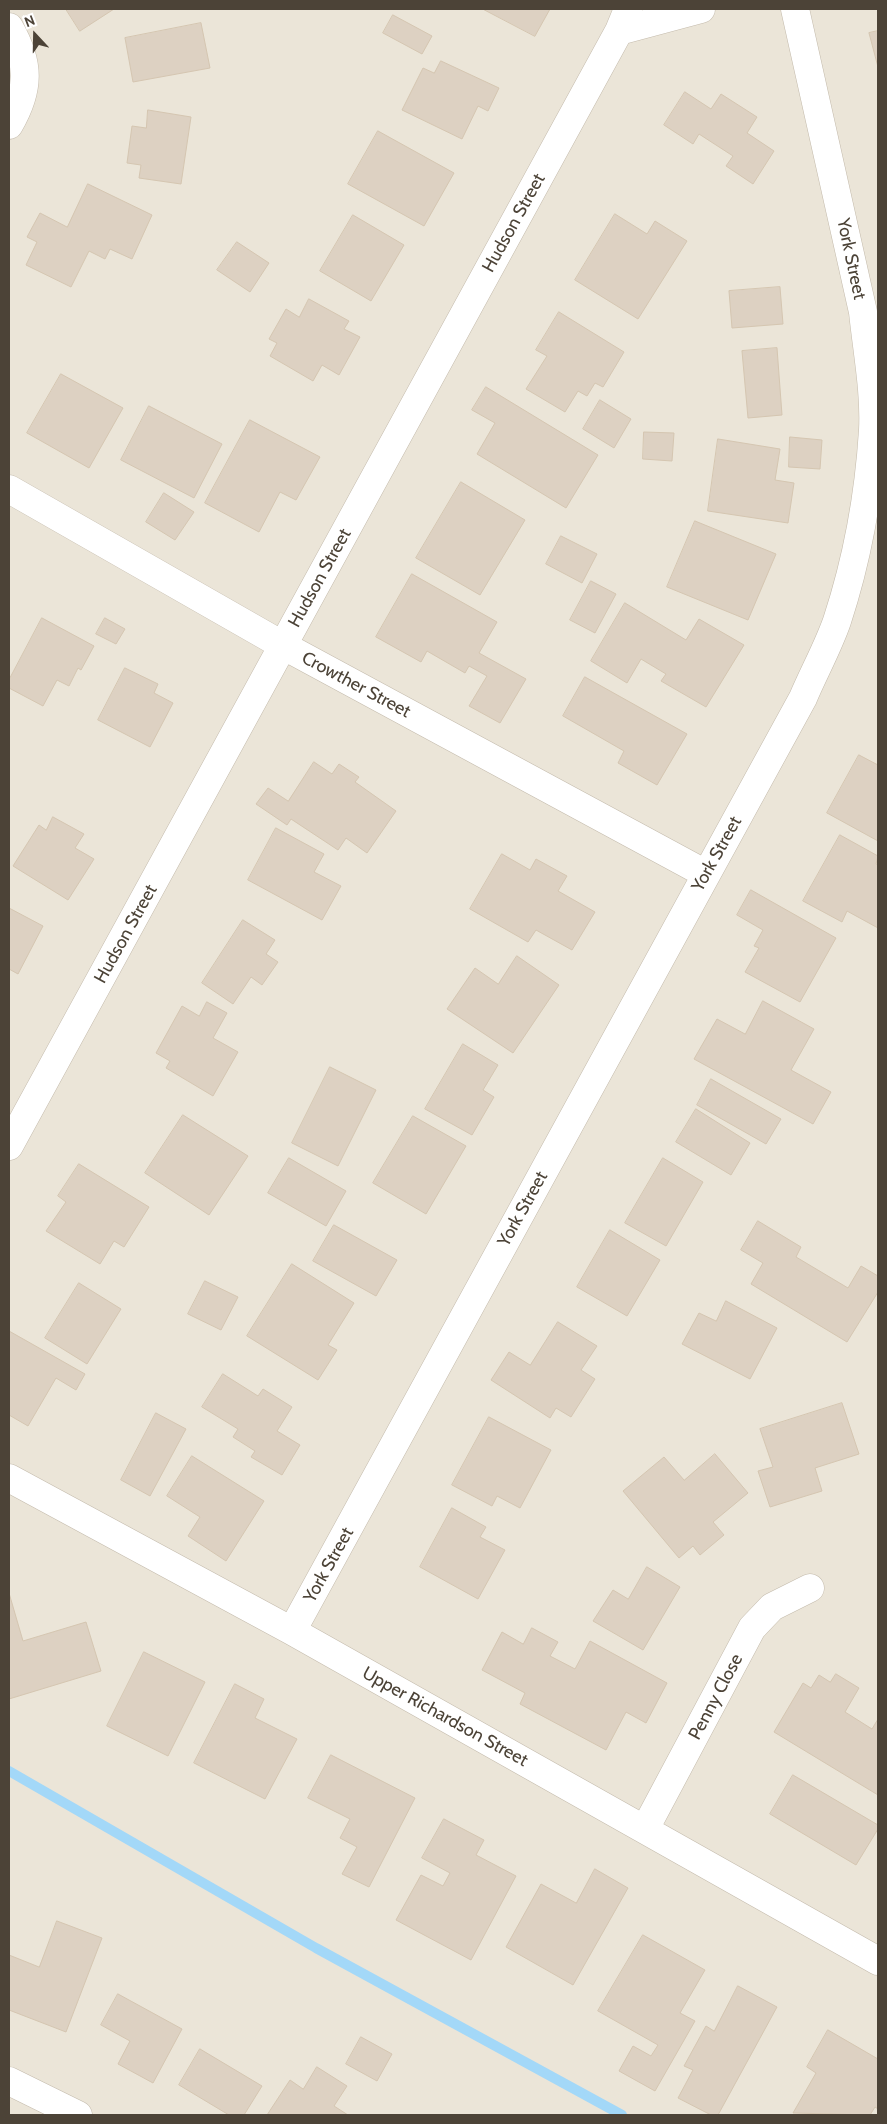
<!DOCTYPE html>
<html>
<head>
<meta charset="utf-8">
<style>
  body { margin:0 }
  #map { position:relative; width:887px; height:2124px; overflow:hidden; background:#f7f3eb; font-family:Cabin,sans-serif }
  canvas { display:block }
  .frame { position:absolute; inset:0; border:10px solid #4c4337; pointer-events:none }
  .north { position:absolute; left:10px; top:10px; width:50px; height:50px; -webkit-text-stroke:4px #fff; paint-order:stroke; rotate:339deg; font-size:14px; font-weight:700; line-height:20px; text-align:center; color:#4c4337 }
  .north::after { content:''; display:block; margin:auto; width:18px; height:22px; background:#4c4337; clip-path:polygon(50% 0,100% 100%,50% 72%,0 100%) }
</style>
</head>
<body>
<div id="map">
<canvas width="887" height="2124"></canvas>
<div class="frame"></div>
<div class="north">N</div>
</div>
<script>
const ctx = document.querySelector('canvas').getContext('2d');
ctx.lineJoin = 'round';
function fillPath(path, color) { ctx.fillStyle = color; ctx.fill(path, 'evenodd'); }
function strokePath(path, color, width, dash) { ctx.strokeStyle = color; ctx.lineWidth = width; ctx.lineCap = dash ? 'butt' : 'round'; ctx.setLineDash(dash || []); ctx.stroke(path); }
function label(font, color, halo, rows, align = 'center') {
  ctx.font = font + ' Cabin,sans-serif'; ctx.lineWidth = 5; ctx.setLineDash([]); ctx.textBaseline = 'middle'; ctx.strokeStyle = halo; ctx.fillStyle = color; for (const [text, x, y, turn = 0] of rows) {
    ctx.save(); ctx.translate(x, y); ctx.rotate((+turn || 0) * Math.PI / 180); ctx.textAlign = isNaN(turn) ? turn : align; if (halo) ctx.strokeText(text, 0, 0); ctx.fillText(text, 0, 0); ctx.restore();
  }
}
fillPath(new Path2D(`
  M 9,9 L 878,9 L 878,2115 L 9,2115 Z`), '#ebe5d8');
strokePath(new Path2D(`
  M 9,1771 L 316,1948 L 622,2115`), '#a3d8f8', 10);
const building = new Path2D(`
  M 66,9 L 114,9 L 80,31 Z
  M 483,9 L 550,9 L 535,36 Z
  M 393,15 L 432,36 L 422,54 L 383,33 Z
  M 201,23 L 210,68 L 133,82 L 125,38 Z
  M 878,31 L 878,67 L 869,33 Z
  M 441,61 L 499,88 L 488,111 L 478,106 L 462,139 L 402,110 L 423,68 L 434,73 Z
  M 685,92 L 711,109 L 721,94 L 757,117 L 747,133 L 774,151 L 753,184 L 726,166 L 733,156 L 699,134 L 693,144 L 664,125 Z
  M 148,110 L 191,117 L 181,184 L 139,178 L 141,165 L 127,163 L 132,126 L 146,128 Z
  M 378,131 L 454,173 L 424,226 L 348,184 Z
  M 88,184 L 152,215 L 132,259 L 110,249 L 105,259 L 89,251 L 71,287 L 26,265 L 37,242 L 27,237 L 40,213 L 67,227 Z
  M 615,214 L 647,234 L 655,221 L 687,241 L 638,319 L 575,280 Z
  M 353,215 L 404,245 L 371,301 L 320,271 Z
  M 237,242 L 269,263 L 250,292 L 217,270 Z
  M 780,287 L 783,324 L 732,328 L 729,291 Z
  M 309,299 L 349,321 L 344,329 L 360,337 L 339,375 L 322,365 L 313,381 L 270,356 L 277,343 L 269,339 L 286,309 L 299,317 Z
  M 559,312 L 624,352 L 603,387 L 595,383 L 587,396 L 578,391 L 565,412 L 526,389 L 547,356 L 536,350 Z
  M 777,348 L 782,415 L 748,418 L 742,351 Z
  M 61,374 L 123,408 L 89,468 L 27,433 Z
  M 486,387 L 598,455 L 566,508 L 477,454 L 495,423 L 472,410 Z
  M 600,400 L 631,419 L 614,448 L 583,429 Z
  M 149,406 L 222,444 L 194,498 L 121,460 Z
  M 250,420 L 320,457 L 296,500 L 280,492 L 259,532 L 205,503 Z
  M 644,432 L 674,433 L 672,461 L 643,459 Z
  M 790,437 L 822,440 L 820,469 L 789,467 Z
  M 718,439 L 780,449 L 775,480 L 794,483 L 788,523 L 708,511 Z
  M 461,482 L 525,520 L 480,595 L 416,558 Z
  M 164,493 L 194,512 L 175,540 L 146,522 Z
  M 695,521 L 776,554 L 748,620 L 667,587 Z
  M 561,536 L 597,554 L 582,583 L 546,564 Z
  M 412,574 L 497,622 L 479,653 L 526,679 L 500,723 L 469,706 L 487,676 L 469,666 L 465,673 L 427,651 L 421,662 L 376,637 Z
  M 591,581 L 616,594 L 595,633 L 570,620 Z
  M 625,603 L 686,640 L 699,619 L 744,645 L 706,707 L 661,681 L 666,674 L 641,659 L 627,683 L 591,661 Z
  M 42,618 L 94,646 L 81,670 L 78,668 L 69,686 L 57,680 L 43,706 L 9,688 L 9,680 Z
  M 105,618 L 125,629 L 116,644 L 96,634 Z
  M 125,668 L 158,684 L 154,693 L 173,703 L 150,747 L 98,720 Z
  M 585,677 L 687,734 L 657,785 L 618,763 L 624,751 L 563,716 Z
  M 859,755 L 878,765 L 878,841 L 827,813 Z
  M 314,762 L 332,774 L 339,764 L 359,777 L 355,782 L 396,811 L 367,853 L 346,838 L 338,850 L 291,819 L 287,825 L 256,804 L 268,788 L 288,801 Z
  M 53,817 L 84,834 L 75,848 L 94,859 L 68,900 L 13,866 L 39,825 L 46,830 Z
  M 276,828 L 324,854 L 314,872 L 341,886 L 322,920 L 248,880 Z
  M 840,835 L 878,856 L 876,864 L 878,865 L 878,928 L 847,911 L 842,922 L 803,901 Z
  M 502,854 L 530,870 L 536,859 L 567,876 L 558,891 L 595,912 L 572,950 L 536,930 L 528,942 L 470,909 Z
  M 751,890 L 836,938 L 800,1002 L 745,972 L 759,948 L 754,946 L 763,930 L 737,915 Z
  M 9,908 L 43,926 L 18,974 L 9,969 Z
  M 243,920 L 275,940 L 266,954 L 278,962 L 262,985 L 251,977 L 233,1004 L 202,983 Z
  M 517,956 L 559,985 L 513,1053 L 447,1009 L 475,968 L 498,984 Z
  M 763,1001 L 814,1029 L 791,1070 L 831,1092 L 813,1124 L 694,1059 L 717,1019 L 745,1034 Z
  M 207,1002 L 227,1013 L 213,1038 L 238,1052 L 213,1096 L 166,1068 L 170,1061 L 156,1053 L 182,1006 L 199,1016 Z
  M 463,1044 L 498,1065 L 483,1090 L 494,1097 L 472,1135 L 425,1109 Z
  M 330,1067 L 376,1090 L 338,1166 L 292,1143 Z
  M 711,1079 L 781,1119 L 766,1144 L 697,1105 Z
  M 696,1109 L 750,1143 L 731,1175 L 676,1142 Z
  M 183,1115 L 248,1156 L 209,1215 L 145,1173 Z
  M 413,1116 L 466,1146 L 426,1214 L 373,1183 Z
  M 289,1158 L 346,1191 L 326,1226 L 268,1193 Z
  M 663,1158 L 703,1182 L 666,1246 L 625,1223 Z
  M 79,1164 L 149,1207 L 124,1247 L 114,1241 L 100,1264 L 46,1231 L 66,1202 L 58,1196 Z
  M 758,1221 L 801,1247 L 796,1257 L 848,1288 L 861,1266 L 878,1276 L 878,1292 L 847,1342 L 751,1284 L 763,1263 L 741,1250 Z
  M 334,1225 L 397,1260 L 376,1296 L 313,1261 Z
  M 610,1230 L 660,1260 L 627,1316 L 577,1287 Z
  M 292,1264 L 354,1303 L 328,1345 L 337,1350 L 318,1380 L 247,1336 Z
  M 205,1281 L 238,1297 L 221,1330 L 188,1314 Z
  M 79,1283 L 121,1309 L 87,1364 L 45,1338 Z
  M 726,1301 L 777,1328 L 750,1379 L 682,1344 L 699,1313 L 716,1321 Z
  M 558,1322 L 597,1346 L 581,1370 L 595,1379 L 571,1417 L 556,1408 L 550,1418 L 491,1380 L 509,1352 L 530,1365 Z
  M 9,1331 L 85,1374 L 76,1390 L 56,1378 L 28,1426 L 9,1415 Z
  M 223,1374 L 258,1396 L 263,1389 L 292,1407 L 277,1431 L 300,1445 L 282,1475 L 251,1457 L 255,1451 L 233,1437 L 238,1429 L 202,1407 Z
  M 842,1403 L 859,1454 L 815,1468 L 822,1491 L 770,1507 L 758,1471 L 773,1467 L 760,1429 Z
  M 156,1413 L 186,1429 L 150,1496 L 121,1480 Z
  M 489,1417 L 551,1450 L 520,1508 L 497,1496 L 492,1506 L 452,1485 Z
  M 715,1454 L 748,1493 L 713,1522 L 724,1535 L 700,1555 L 693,1546 L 679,1558 L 623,1491 L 664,1457 L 684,1480 Z
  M 192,1456 L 264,1501 L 226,1561 L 188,1536 L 200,1517 L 167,1496 Z
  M 452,1508 L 486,1527 L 480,1537 L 505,1550 L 478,1599 L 420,1567 Z
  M 647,1567 L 680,1587 L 643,1650 L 593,1621 L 613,1590 L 628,1599 Z
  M 9,1593 L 23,1641 L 86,1622 L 101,1671 L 9,1699 Z
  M 532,1628 L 558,1642 L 550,1656 L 575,1669 L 590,1641 L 667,1683 L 646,1723 L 626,1712 L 606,1750 L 520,1704 L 525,1693 L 482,1670 L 502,1632 L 523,1644 Z
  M 144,1652 L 205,1682 L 168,1756 L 107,1726 Z
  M 836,1674 L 859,1688 L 845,1712 L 872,1729 L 878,1719 L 878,1795 L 774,1732 L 803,1683 L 811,1688 L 819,1675 L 830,1682 Z
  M 235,1684 L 264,1699 L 255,1718 L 297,1739 L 265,1799 L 194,1763 Z
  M 331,1755 L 415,1798 L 369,1887 L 342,1874 L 357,1847 L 340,1838 L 350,1819 L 308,1798 Z
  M 793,1775 L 878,1825 L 878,1829 L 856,1865 L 770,1814 Z
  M 444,1819 L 484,1840 L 476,1855 L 516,1876 L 471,1960 L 396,1920 L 421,1875 L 443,1886 L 450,1873 L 422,1858 Z
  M 595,1869 L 628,1888 L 573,1985 L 506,1947 L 541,1884 L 576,1903 Z
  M 57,1921 L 102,1938 L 66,2032 L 9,2010 L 9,1955 L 39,1967 Z
  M 643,1935 L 705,1970 L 680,2013 L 695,2021 L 655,2091 L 619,2071 L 633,2046 L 651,2056 L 658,2045 L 598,2011 Z
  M 738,1986 L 777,2007 L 718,2115 L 711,2115 L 678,2098 L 693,2070 L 684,2066 L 706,2026 L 714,2031 Z
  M 118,1994 L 182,2029 L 153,2083 L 118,2064 L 130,2041 L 101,2025 Z
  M 828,2030 L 878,2059 L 878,2109 L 875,2107 L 870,2115 L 793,2113 L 816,2073 L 807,2067 Z
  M 361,2037 L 392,2054 L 377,2081 L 346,2064 Z
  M 200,2049 L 262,2086 L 244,2115 L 229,2115 L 179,2085 Z
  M 317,2067 L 347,2086 L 334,2106 L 348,2115 L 267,2115 L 290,2080 L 303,2089 Z`);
fillPath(building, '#ddd1c2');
strokePath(building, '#d5c6b1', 1);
const street = new Path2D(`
  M 9,27 C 30,63 30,89 9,125
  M 619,31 L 701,9
  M 9,489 L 284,646 L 706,874
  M 9,1146 L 619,31 L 628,9
  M 9,1478 L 292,1631 L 878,1961
  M 292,1631 L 803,698 C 814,672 828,647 837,621 C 857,560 869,494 873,430 C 875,392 867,351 863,312 L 795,9
  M 645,1829 L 752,1628 L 772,1607 L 810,1588
  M 9,2081 L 78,2115`);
strokePath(street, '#c4bbac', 29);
strokePath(street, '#fff', 28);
label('18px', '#4c4337', '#fff', [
  ["Hudson Street",514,223,-61],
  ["York Street",851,259,78],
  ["Hudson Street",320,578,-61],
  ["Crowther Street",356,685,28],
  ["York Street",717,854,-61],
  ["Hudson Street",126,934,-61],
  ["York Street",523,1209,-61],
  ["York Street",329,1565,-61],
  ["Penny Close",716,1697,-62],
  ["Upper Richardson Street",445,1717,29]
]);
</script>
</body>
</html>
